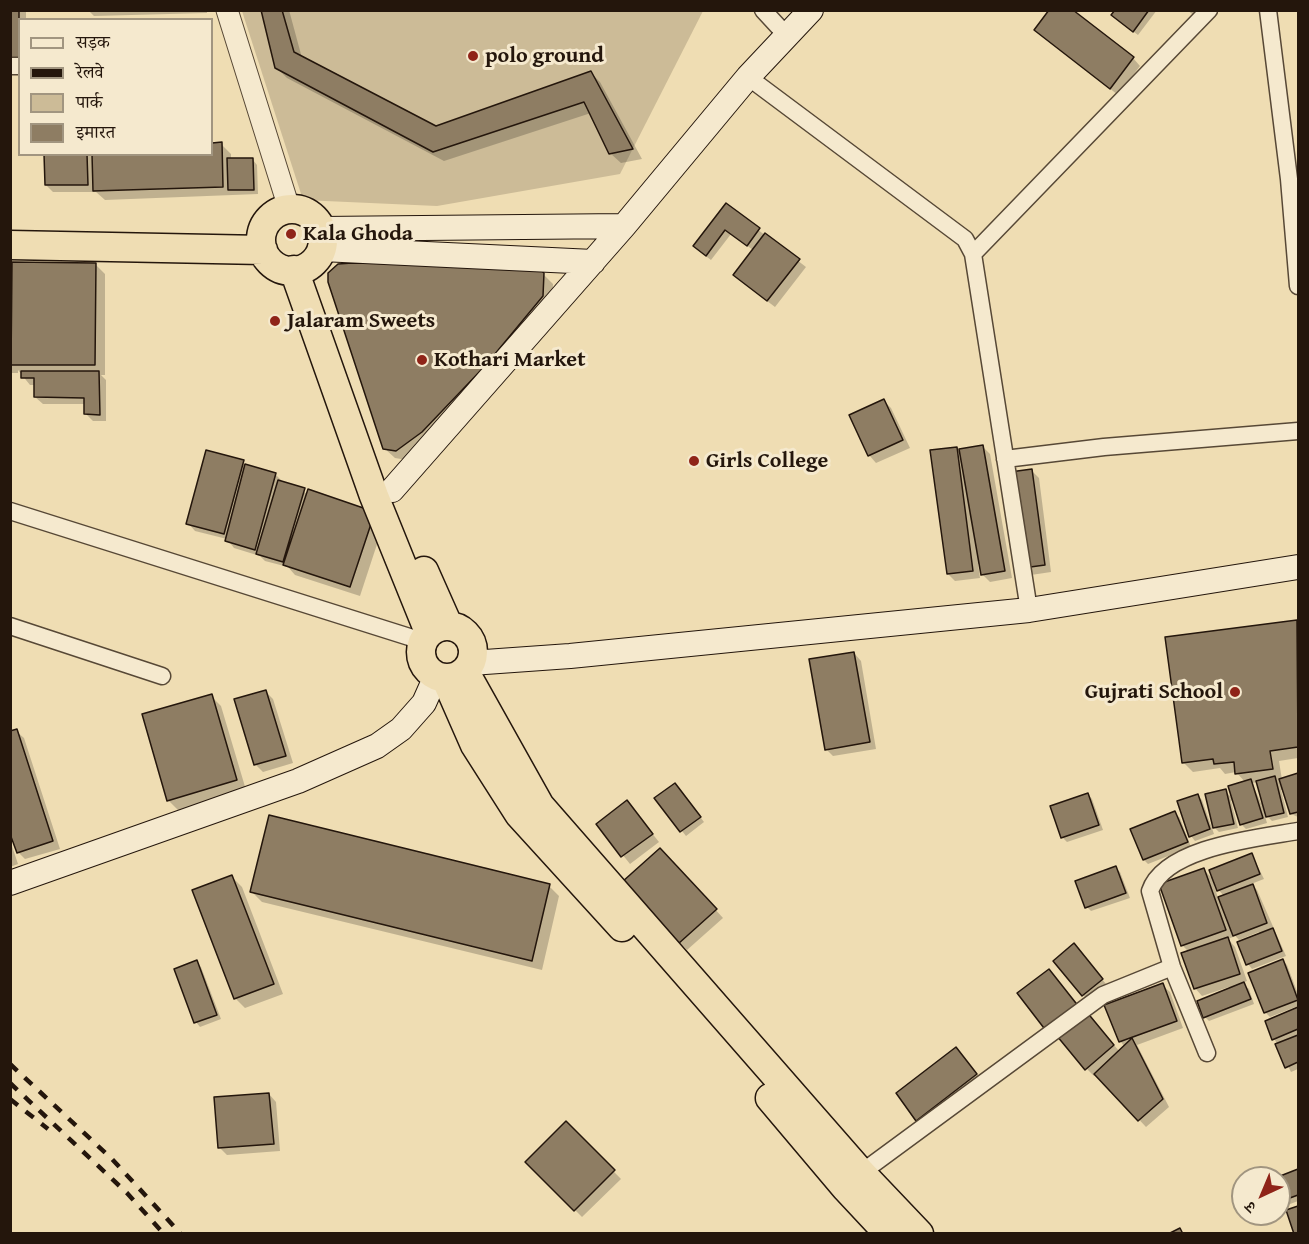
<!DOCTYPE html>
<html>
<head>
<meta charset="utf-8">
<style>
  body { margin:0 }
  #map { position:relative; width:1309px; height:1244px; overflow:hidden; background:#efddb3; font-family:"Gentium Book Plus","Noto Serif Devanagari",serif }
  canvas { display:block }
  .frame { position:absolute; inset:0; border:12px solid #24160c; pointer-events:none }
  .legend { position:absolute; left:18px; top:18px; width:195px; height:138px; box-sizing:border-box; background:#f5e9ce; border:2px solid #a19580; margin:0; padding:8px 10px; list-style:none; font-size:18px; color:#24160c }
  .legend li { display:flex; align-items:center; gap:12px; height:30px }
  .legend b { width:30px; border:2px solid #a19580 }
  .north { position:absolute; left:1231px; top:1166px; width:60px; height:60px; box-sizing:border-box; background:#f5e9ce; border:2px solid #a19580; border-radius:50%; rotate:224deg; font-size:16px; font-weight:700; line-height:24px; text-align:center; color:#24160c }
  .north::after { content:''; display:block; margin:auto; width:21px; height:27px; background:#8f2418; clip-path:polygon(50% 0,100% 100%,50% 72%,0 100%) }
</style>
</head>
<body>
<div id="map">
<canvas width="1309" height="1244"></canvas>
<div class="frame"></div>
<ul class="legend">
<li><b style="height:8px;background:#f5e9ce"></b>सड़क</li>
<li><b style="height:8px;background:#24160c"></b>रेलवे</li>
<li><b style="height:16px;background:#ccbb97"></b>पार्क</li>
<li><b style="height:16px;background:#8e7d63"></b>इमारत</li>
</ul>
<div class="north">उ</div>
</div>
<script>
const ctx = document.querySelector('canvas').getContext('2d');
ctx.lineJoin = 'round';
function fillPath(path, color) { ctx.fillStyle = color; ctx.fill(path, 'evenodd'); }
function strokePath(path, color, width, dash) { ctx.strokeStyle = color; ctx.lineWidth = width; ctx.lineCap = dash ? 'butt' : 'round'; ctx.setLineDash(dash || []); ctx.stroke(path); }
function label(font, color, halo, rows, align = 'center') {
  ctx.font = font + ' "Gentium Book Plus",serif'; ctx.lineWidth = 6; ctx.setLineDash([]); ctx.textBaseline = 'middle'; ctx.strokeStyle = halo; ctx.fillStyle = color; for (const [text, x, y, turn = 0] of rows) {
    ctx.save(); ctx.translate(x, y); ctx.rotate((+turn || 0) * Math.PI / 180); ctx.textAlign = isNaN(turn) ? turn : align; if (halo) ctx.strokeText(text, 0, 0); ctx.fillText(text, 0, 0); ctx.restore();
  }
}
fillPath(new Path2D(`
  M 242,11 L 703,11 L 620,174 L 437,206 L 303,200 Z`), '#ccbb97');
fillPath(new Path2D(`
  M 10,10 L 26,10 L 26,20 L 20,20 L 20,69 Z
  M 88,10 L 207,10 L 207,13 L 94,16 Z
  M 262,10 L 289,10 L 302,58 L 436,127 L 590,72 L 600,82 L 642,159 L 621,163 L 610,153 L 591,113 L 444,161 L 287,78 L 277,68 Z
  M 1114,10 L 1157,10 L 1138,35 L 1118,20 Z
  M 1187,10 L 1201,10 L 1196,17 Z
  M 1036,30 L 1133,58 L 1140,66 L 1118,95 Z
  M 212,144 L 221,144 L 231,154 L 231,160 L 253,160 L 257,165 L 258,194 L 105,200 L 96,192 L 53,192 L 46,185 L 45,154 L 212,154 Z
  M 726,205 L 806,267 L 775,307 L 742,282 L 753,250 L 731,234 L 711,260 L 699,251 Z
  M 95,264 L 105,274 L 105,375 L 101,375 L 106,380 L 106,421 L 93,421 L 86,414 L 86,404 L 43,404 L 35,397 L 35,385 L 30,385 L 18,370 L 18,373 L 10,373 L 10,274 L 13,277 Z
  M 543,274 L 553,284 L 552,306 L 407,460 L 395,458 L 384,448 Z
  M 884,401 L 891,408 L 910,448 L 876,463 L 869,455 Z
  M 983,447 L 990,454 L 1012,578 L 990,582 L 982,574 L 981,564 L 978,564 L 980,578 L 955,581 L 948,574 L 956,448 L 961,454 Z
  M 207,452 L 276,475 L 283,482 L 308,494 L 384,523 L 360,596 L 295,575 L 288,567 L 265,561 L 260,556 L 234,548 L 227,539 L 195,531 L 188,523 Z
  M 1032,471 L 1039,478 L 1051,572 L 1031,575 L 1024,567 Z
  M 1296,621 L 1298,624 L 1298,758 L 1279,761 L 1282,780 L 1298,775 L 1298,817 L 1291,814 L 1284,790 L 1281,790 L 1288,817 L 1272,821 L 1264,813 L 1267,823 L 1246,829 L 1241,824 L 1233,800 L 1231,801 L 1238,828 L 1219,832 L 1214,827 L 1225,791 L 1233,799 L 1246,783 L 1236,772 L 1225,774 L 1220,768 L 1193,772 L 1183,762 ZM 1258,782 L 1264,803 L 1261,803 L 1252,783 Z
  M 854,653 L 861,661 L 876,749 L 833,756 L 826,749 Z
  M 266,692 L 273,699 L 293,763 L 263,772 L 256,765 L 236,700 Z
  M 211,696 L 221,706 L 246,790 L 178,810 L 168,800 Z
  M 16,731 L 24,738 L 60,849 L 25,859 L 18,852 Z
  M 679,789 L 704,822 L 686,836 L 656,798 Z
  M 1088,794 L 1092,799 L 1103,830 L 1067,842 L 1062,837 Z
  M 1197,795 L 1202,800 L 1214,834 L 1195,841 L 1191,836 Z
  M 627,802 L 659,842 L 630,864 L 598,824 Z
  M 1175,813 L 1180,818 L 1191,847 L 1148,864 L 1144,860 Z
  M 10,840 L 18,864 L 10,867 Z
  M 1252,855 L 1264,879 L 1251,884 L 1257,890 L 1286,956 L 1252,969 L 1248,964 L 1259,932 L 1239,940 L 1231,931 L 1233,937 L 1228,939 L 1235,947 L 1247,981 L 1242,983 L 1249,989 L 1254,1004 L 1209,1021 L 1205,1017 L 1230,990 L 1229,987 L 1202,996 L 1195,988 L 1189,952 L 1183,946 L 1161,885 L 1203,869 L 1215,881 ZM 1214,885 L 1224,896 L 1218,898 Z
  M 668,857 L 723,918 L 687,950 L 624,882 Z
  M 1115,868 L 1120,872 L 1130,898 L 1091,911 L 1087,907 Z
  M 232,877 L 242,887 L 283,994 L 245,1008 L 235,998 Z
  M 549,886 L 559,896 L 542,970 L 262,902 L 252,892 Z
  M 1078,950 L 1106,984 L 1087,999 L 1083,995 Z
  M 1283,961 L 1287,965 L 1298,994 L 1298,1006 L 1270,1017 L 1265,1012 Z
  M 197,962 L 201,967 L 221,1019 L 200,1027 L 196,1022 Z
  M 1049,971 L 1120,1052 L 1125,1047 L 1120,1041 L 1162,985 L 1170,992 L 1183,1028 L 1137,1045 L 1169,1107 L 1146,1127 L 1096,1074 L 1094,1076 L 1087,1069 L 1059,1036 Z
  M 1298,1009 L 1298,1069 L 1291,1072 L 1266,1022 Z
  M 956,1049 L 984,1082 L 925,1127 L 918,1120 Z
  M 269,1094 L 276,1102 L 280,1151 L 227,1155 L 220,1148 Z
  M 566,1123 L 621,1179 L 582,1217 L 527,1162 Z
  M 1298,1171 L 1298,1201 L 1285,1206 L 1279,1197 L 1279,1178 Z`), '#0003');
const building = new Path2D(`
  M 10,10 L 19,10 L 19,62 L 10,62 Z
  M 261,10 L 282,10 L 294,52 L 436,126 L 591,71 L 633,149 L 609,154 L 584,102 L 433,152 L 275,68 Z
  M 1049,10 L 1073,10 L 1134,57 L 1110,89 L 1034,30 Z
  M 1115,10 L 1149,10 L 1133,32 L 1111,15 Z
  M 222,142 L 223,187 L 93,191 L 92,154 L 212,154 L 212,143 Z
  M 44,154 L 87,154 L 88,185 L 45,185 Z
  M 227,158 L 253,158 L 254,190 L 228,190 Z
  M 726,203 L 760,228 L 747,246 L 725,230 L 706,256 L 693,246 Z
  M 765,233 L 800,259 L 767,301 L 733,275 Z
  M 12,262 L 96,263 L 95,365 L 11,365 Z
  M 352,263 L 535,265 L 544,273 L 543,296 L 485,366 L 422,432 L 396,451 L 383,449 L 328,282 L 328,273 L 338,264 Z
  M 21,371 L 99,371 L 100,415 L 84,414 L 84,398 L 34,397 L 34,378 L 21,378 Z
  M 884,399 L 903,440 L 868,456 L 849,415 Z
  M 983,445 L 1005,571 L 981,575 L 959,449 Z
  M 957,447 L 973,571 L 947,574 L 930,450 Z
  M 206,450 L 244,460 L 224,534 L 186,524 Z
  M 245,464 L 276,473 L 255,550 L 225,541 Z
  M 1032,469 L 1045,565 L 1023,568 L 1010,472 Z
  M 278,480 L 305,488 L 283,562 L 256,554 Z
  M 308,489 L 375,512 L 350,587 L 283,565 Z
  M 1297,620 L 1298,747 L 1270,751 L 1273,769 L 1235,774 L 1234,762 L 1214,764 L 1213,759 L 1182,763 L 1165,637 Z
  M 854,652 L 870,742 L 825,750 L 809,659 Z
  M 266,690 L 286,756 L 254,765 L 234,699 Z
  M 212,694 L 237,780 L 167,801 L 142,714 Z
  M 17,729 L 53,841 L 17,853 L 10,834 L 10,731 Z
  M 1298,773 L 1298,812 L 1290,814 L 1279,779 Z
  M 1275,776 L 1284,813 L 1266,817 L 1256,781 Z
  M 1251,779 L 1263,818 L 1240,825 L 1228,786 Z
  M 675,783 L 701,817 L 680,832 L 654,798 Z
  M 1226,789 L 1234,824 L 1213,828 L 1205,794 Z
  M 1088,793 L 1099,825 L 1061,838 L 1050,806 Z
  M 1198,794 L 1210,829 L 1189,837 L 1177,801 Z
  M 627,800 L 653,834 L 621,857 L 596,824 Z
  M 1175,811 L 1188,842 L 1143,860 L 1130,829 Z
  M 269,815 L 550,884 L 532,961 L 250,892 Z
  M 660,848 L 717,909 L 678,944 L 622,882 Z
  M 1252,853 L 1260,874 L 1217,891 L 1209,870 Z
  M 1116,866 L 1126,893 L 1085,908 L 1075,881 Z
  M 1204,868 L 1226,930 L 1181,946 L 1159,884 Z
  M 232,875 L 274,984 L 234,999 L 192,890 Z
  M 1253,884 L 1267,923 L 1233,936 L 1218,897 Z
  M 1273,928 L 1282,951 L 1246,965 L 1237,942 Z
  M 1228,937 L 1240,974 L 1194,989 L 1181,953 Z
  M 1074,943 L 1103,979 L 1082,996 L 1053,961 Z
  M 1283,959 L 1298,1000 L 1264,1013 L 1248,973 Z
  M 197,960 L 217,1015 L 194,1023 L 174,969 Z
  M 1049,969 L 1079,1007 L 1047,1032 L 1017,993 Z
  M 1244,982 L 1251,999 L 1203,1018 L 1197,1001 Z
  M 1163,983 L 1177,1021 L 1119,1042 L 1104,1005 Z
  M 1298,1007 L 1298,1029 L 1272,1040 L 1265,1021 Z
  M 1086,1011 L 1114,1045 L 1085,1070 L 1057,1036 Z
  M 1298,1035 L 1298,1062 L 1285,1068 L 1275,1044 Z
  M 1132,1038 L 1163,1099 L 1138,1121 L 1094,1074 Z
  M 956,1047 L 977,1074 L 916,1121 L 896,1093 Z
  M 269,1093 L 274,1144 L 218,1148 L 214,1097 Z
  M 566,1121 L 615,1170 L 574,1211 L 525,1162 Z
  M 1298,1169 L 1298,1195 L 1279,1202 L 1279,1178 L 1275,1178 Z
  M 1298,1206 L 1298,1234 L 1294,1234 L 1286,1210 Z
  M 1180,1228 L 1183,1234 L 1168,1234 Z`);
fillPath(building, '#8e7d63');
strokePath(building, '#24160c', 1.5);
const minor = new Path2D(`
  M 763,10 L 787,36
  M 1268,10 L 1289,179 L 1298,286
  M 10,66 L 20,66
  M 748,77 L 965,239 L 973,254 L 1029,610
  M 973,254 L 1209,10
  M 1005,459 L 1104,447 L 1298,431
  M 10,511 L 422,641
  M 10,626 L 162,676
  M 1207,1053 L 1172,967 L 1150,891 C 1165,847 1258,838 1298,831
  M 861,1173 L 1103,995 L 1172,967`);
const tertiary = new Path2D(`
  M 227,10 L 289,208`);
const secondary = new Path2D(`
  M 321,229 L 624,226
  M 322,249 L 593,262
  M 392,490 L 624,226 L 748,77 L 811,10
  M 471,663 L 570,656 L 1029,610 L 1298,567
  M 10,883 L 298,781 L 377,746 L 401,729 L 424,703 L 436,676`);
const trunk = new Path2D(`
  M261 240a31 31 0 1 1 62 0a31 31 0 1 1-62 0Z
  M 10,245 L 263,250
  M 294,270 L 374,496 L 429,632
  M 424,571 L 448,625
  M421 652a26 26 0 1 1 52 0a26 26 0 1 1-52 0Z
  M 465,672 L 540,806 L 861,1173 L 919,1234
  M 446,679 L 475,745 L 519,814 L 622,927
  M 770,1098 L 846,1188 L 889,1234`);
strokePath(minor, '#574836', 19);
strokePath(tertiary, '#574836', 23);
strokePath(secondary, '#24160c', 26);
strokePath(trunk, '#24160c', 31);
strokePath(minor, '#f5e9ce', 16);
strokePath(tertiary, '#f5e9ce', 21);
strokePath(secondary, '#f5e9ce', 24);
strokePath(trunk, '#efddb3', 28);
strokePath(new Path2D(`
  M 10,1064 L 112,1159 L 181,1234
  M 10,1083 L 127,1193 L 164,1234
  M 10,1099 L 48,1129`), '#24160c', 4.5, [10, 10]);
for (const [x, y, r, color] of [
  [473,56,6,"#8f2418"],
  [291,234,6,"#8f2418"],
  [275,321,6,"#8f2418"],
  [422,360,6,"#8f2418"],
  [694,461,6,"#8f2418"],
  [1235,692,6,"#8f2418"]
]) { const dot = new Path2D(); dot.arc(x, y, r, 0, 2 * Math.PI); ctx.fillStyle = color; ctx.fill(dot); strokePath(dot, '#f5e9ce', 2); }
label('bold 22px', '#24160c', '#f5e9ce', [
  ["polo ground",485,56],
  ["Kala Ghoda",303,234],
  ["Jalaram Sweets",287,321],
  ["Kothari Market",434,360],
  ["Girls College",706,461],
  ["Gujrati School",1223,692,"right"]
], 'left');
</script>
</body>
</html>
